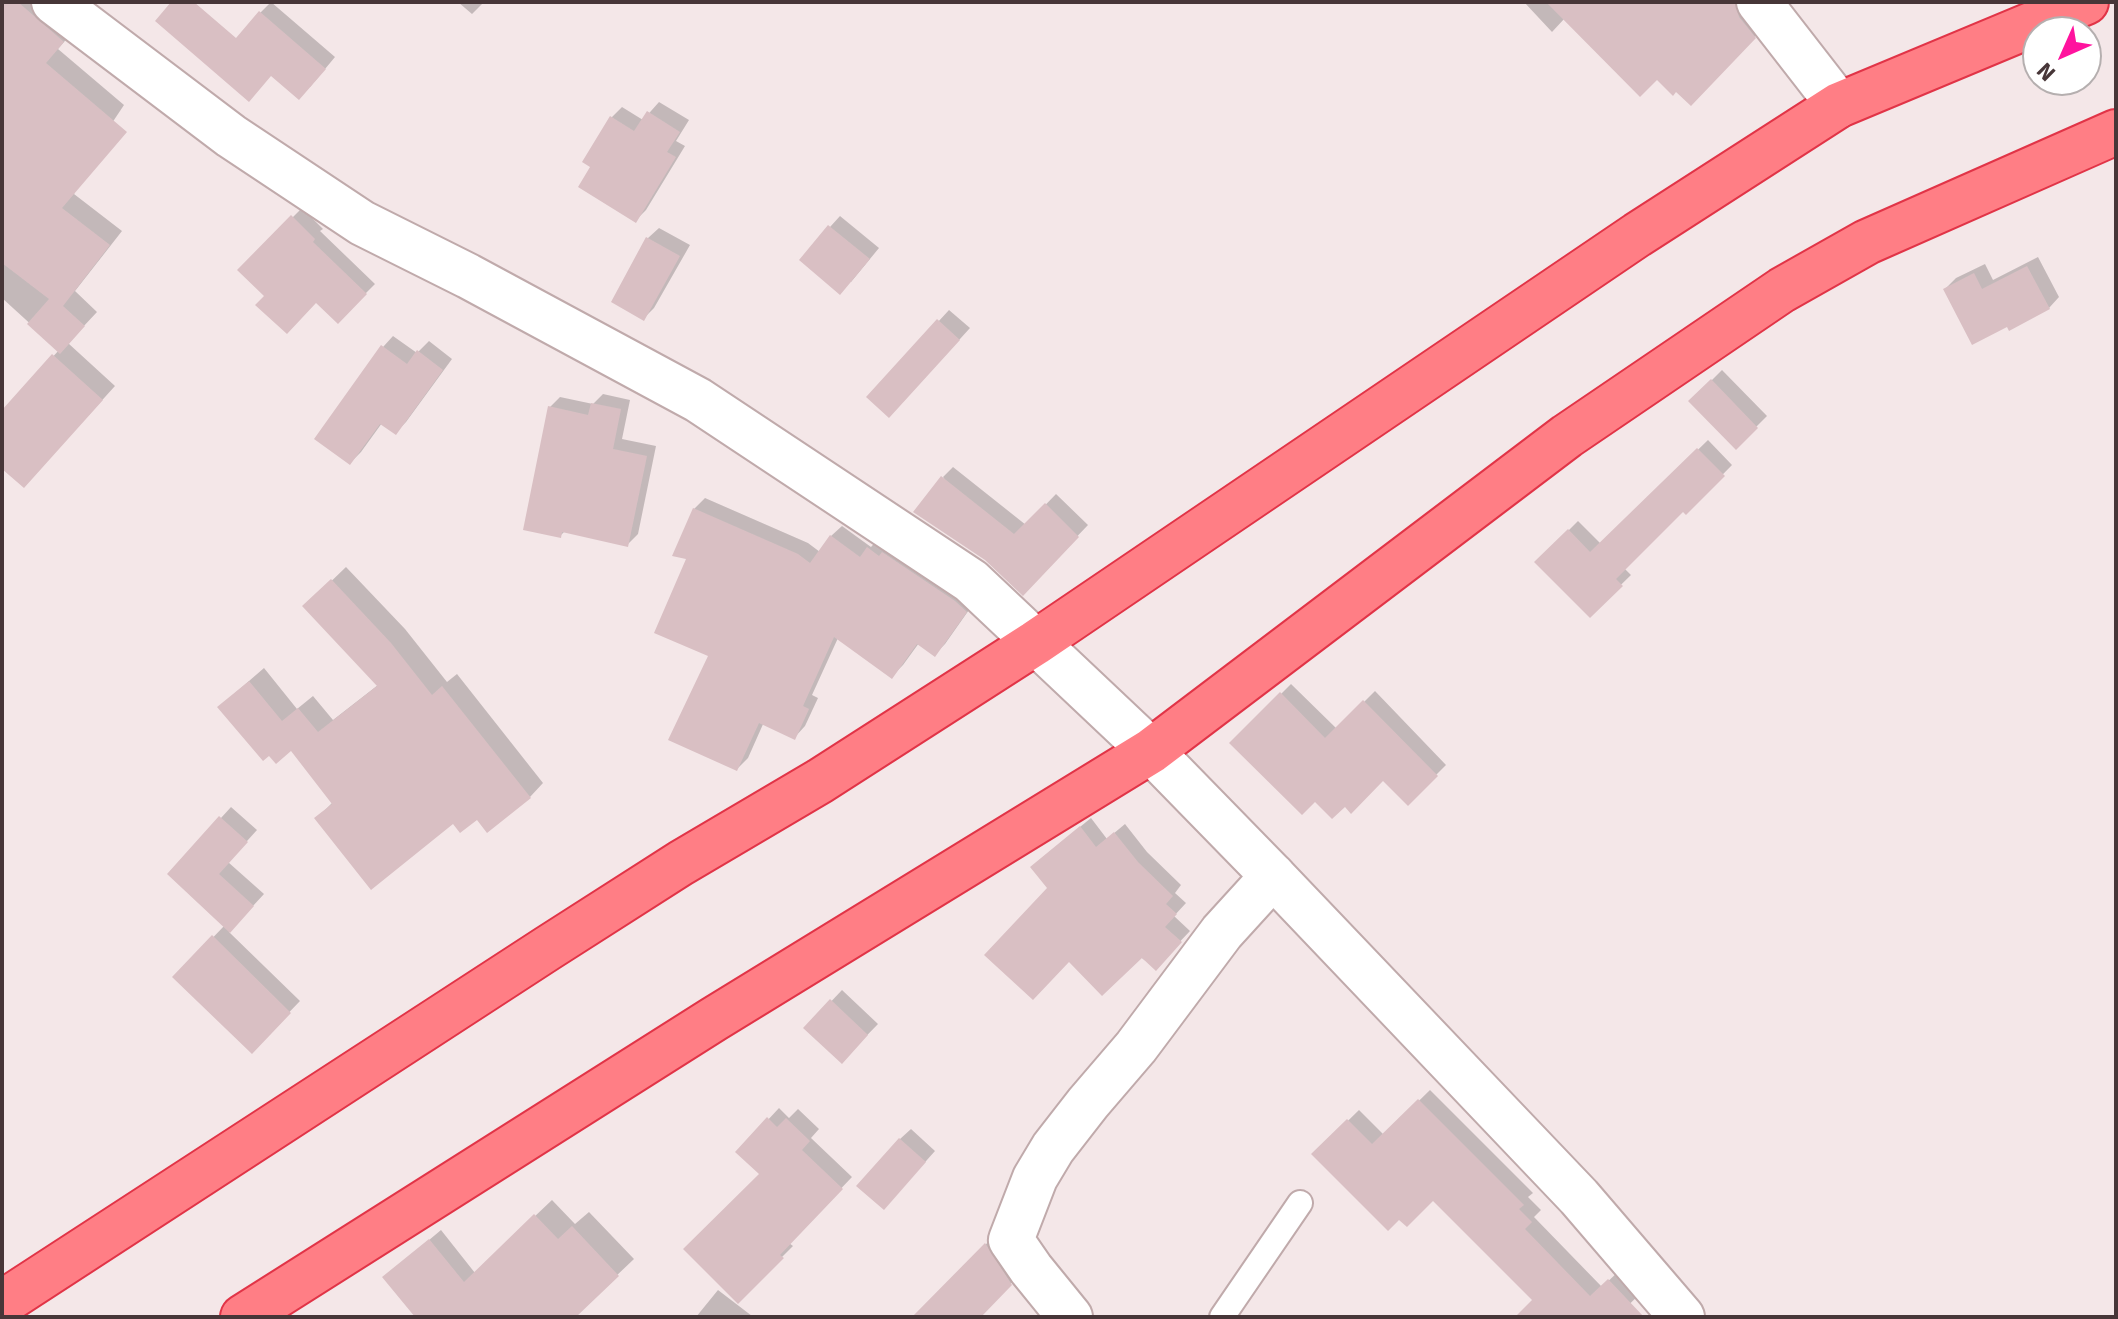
<!DOCTYPE html>
<html>
<head>
<meta charset="utf-8">
<style>
  body { margin:0 }
  #map { position:relative; width:2118px; height:1319px; overflow:hidden; background:#f4e7e8; font-family:Signika,sans-serif }
  canvas { display:block }
  .frame { position:absolute; inset:0; border:4px solid #473638; pointer-events:none }
  .north { position:absolute; left:2022px; top:16px; width:80px; height:80px; box-sizing:border-box; background:#fff; border:2px solid #b5afaf; border-radius:50%; rotate:225deg; font-size:22px; font-weight:700; line-height:32px; text-align:center; color:#473638 }
  .north::after { content:''; display:block; margin:auto; width:28px; height:36px; background:#ff139e; clip-path:polygon(50% 0,100% 100%,50% 72%,0 100%) }
</style>
</head>
<body>
<div id="map">
<canvas width="2118" height="1319"></canvas>
<div class="frame"></div>
<div class="north">N</div>
</div>
<script>
const ctx = document.querySelector('canvas').getContext('2d');
ctx.lineJoin = 'round';
function fillPath(path, color) { ctx.fillStyle = color; ctx.fill(path, 'evenodd'); }
function strokePath(path, color, width, dash) { ctx.strokeStyle = color; ctx.lineWidth = width; ctx.lineCap = dash ? 'butt' : 'round'; ctx.setLineDash(dash || []); ctx.stroke(path); }
fillPath(new Path2D(`
  M 2,2 L 47,2 L 76,28 L 58,49 L 124,105 L 104,135 L 74,194 L 122,231 L 75,291 L 97,312 L 68,343 L 115,386 L 37,472 L 5,469 L 2,472 L 2,413 L 59,350 L 2,298 Z
  M 271,2 L 335,57 L 310,87 L 260,13 Z
  M 458,2 L 484,2 L 472,14 Z
  M 1524,2 L 1746,2 L 1764,27 L 1691,103 L 1657,77 L 1565,18 L 1552,32 Z
  M 659,102 L 689,120 L 676,141 L 685,146 L 646,210 L 636,220 L 593,167 L 612,117 L 622,107 L 643,120 Z
  M 302,208 L 323,229 L 320,231 L 375,284 L 338,321 L 317,300 L 267,296 L 240,270 Z
  M 840,216 L 879,248 L 851,282 L 830,227 Z
  M 659,228 L 690,245 L 654,308 L 644,318 L 648,238 Z
  M 2038,257 L 2059,297 L 2049,308 L 1945,289 L 1956,278 L 1985,264 L 1993,280 Z
  M 949,310 L 970,328 L 900,405 L 869,397 Z
  M 393,336 L 417,353 L 429,341 L 452,359 L 406,422 L 395,433 L 382,423 L 361,452 L 350,463 L 383,347 Z
  M 1722,370 L 1767,416 L 1736,447 L 1691,401 Z
  M 603,394 L 630,400 L 622,439 L 656,446 L 638,534 L 628,544 L 565,531 L 560,536 L 550,407 L 560,397 L 593,404 Z
  M 1708,440 L 1732,465 L 1686,512 L 1683,509 L 1624,568 L 1631,575 L 1590,615 L 1537,562 L 1578,521 L 1601,544 Z
  M 953,467 L 1026,525 L 1056,494 L 1088,525 L 1023,593 L 943,477 Z
  M 705,498 L 808,543 L 820,552 L 831,536 L 842,526 L 871,547 L 879,538 L 976,600 L 945,644 L 934,655 L 919,643 L 903,665 L 892,676 L 838,638 L 812,695 L 818,698 L 805,726 L 795,737 L 764,722 L 748,758 L 737,769 L 689,558 L 694,509 Z
  M 346,567 L 405,629 L 447,682 L 457,674 L 543,783 L 530,797 L 477,817 L 453,821 L 317,818 L 333,802 L 291,748 L 234,694 L 264,668 L 297,709 L 313,696 L 333,720 L 378,685 L 319,593 Z
  M 1291,684 L 1337,729 L 1375,691 L 1446,765 L 1408,803 L 1383,779 L 1345,805 L 1315,799 L 1232,743 Z
  M 231,807 L 257,830 L 228,862 L 264,894 L 229,932 L 300,1001 L 252,1051 L 175,977 L 225,925 L 170,874 Z
  M 1091,818 L 1107,839 L 1125,824 L 1147,852 L 1181,885 L 1175,893 L 1186,903 L 1174,916 L 1190,931 L 1155,968 L 1050,888 L 1043,857 Z
  M 842,990 L 878,1024 L 841,1062 L 806,1028 Z
  M 1430,1090 L 1533,1193 L 1528,1197 L 1541,1210 L 1534,1217 L 1602,1287 L 1620,1270 L 1641,1293 L 1616,1317 L 1542,1317 L 1535,1300 L 1433,1198 L 1314,1154 L 1359,1110 L 1384,1135 Z
  M 779,1108 L 789,1118 L 798,1109 L 819,1129 L 811,1138 L 852,1177 L 789,1243 L 793,1246 L 738,1301 L 762,1174 L 738,1152 Z
  M 911,1129 L 935,1151 L 894,1197 L 900,1139 Z
  M 552,1200 L 575,1224 L 589,1212 L 634,1259 L 573,1317 L 417,1317 L 385,1277 L 441,1230 L 475,1273 Z
  M 996,1234 L 1021,1273 L 978,1317 L 915,1317 Z
  M 718,1290 L 752,1316 L 752,1317 L 696,1317 Z`), '#0003');
fillPath(new Path2D(`
  M 2,2 L 18,2 L 64,42 L 46,63 L 127,132 L 62,208 L 110,245 L 63,306 L 85,326 L 60,354 L 27,324 L 49,299 L 2,263 Z
  M 171,2 L 194,2 L 236,38 L 259,11 L 326,69 L 299,100 L 271,76 L 249,102 L 155,21 Z
  M 1546,2 L 1735,2 L 1739,17 L 1756,38 L 1691,106 L 1676,92 L 1673,96 L 1657,80 L 1640,97 Z
  M 647,111 L 680,132 L 667,152 L 676,157 L 636,223 L 578,187 L 590,167 L 582,162 L 610,116 L 634,131 Z
  M 291,215 L 315,239 L 313,242 L 367,294 L 338,324 L 316,303 L 287,334 L 255,305 L 264,296 L 237,270 Z
  M 828,225 L 870,259 L 840,295 L 799,260 Z
  M 646,237 L 680,256 L 644,321 L 611,302 Z
  M 2027,266 L 2050,309 L 2009,331 L 2007,327 L 1972,345 L 1943,289 L 1974,273 L 1982,289 Z
  M 937,319 L 960,340 L 889,418 L 866,397 Z
  M 381,345 L 407,364 L 417,350 L 443,370 L 396,435 L 380,424 L 350,465 L 314,439 Z
  M 52,354 L 103,400 L 24,488 L 2,469 L 2,410 Z
  M 1711,379 L 1758,428 L 1736,450 L 1688,401 Z
  M 591,403 L 621,409 L 613,449 L 647,456 L 628,547 L 562,532 L 561,538 L 523,530 L 548,406 L 588,415 Z
  M 1697,448 L 1725,476 L 1686,515 L 1683,512 L 1616,579 L 1623,586 L 1590,618 L 1534,562 L 1568,529 L 1590,552 Z
  M 941,476 L 1014,534 L 1045,503 L 1079,537 L 1023,596 L 985,560 L 913,512 Z
  M 693,508 L 798,554 L 810,563 L 830,535 L 860,557 L 867,547 L 879,556 L 882,552 L 955,601 L 967,612 L 935,657 L 917,644 L 892,679 L 834,637 L 803,706 L 809,709 L 795,740 L 759,723 L 737,771 L 668,740 L 708,656 L 654,633 L 686,559 L 672,556 Z
  M 331,579 L 391,643 L 432,695 L 442,686 L 531,798 L 487,833 L 477,820 L 460,833 L 453,824 L 371,890 L 314,818 L 332,804 L 291,751 L 276,764 L 269,756 L 263,761 L 217,707 L 249,681 L 282,721 L 298,708 L 318,732 L 377,686 L 302,606 Z
  M 1280,692 L 1325,738 L 1363,700 L 1438,776 L 1408,806 L 1383,781 L 1351,814 L 1345,807 L 1332,819 L 1315,802 L 1302,815 L 1229,743 Z
  M 219,816 L 248,842 L 219,874 L 254,906 L 230,933 L 167,874 Z
  M 1080,826 L 1096,847 L 1114,832 L 1138,862 L 1173,896 L 1166,904 L 1177,914 L 1165,927 L 1182,942 L 1156,971 L 1142,958 L 1102,996 L 1069,962 L 1033,1000 L 984,955 L 1047,888 L 1030,867 Z
  M 212,935 L 291,1013 L 252,1054 L 172,977 Z
  M 830,999 L 868,1035 L 842,1064 L 803,1028 Z
  M 1418,1099 L 1524,1205 L 1519,1209 L 1532,1222 L 1525,1229 L 1590,1296 L 1608,1279 L 1644,1317 L 1515,1317 L 1532,1300 L 1433,1201 L 1407,1227 L 1399,1220 L 1388,1231 L 1311,1154 L 1347,1119 L 1372,1144 Z
  M 767,1117 L 777,1127 L 786,1118 L 810,1141 L 802,1150 L 843,1189 L 780,1255 L 784,1258 L 738,1304 L 683,1249 L 759,1174 L 735,1152 Z
  M 899,1138 L 926,1162 L 884,1210 L 856,1186 Z
  M 534,1214 L 558,1239 L 572,1226 L 619,1276 L 576,1317 L 415,1317 L 382,1277 L 429,1239 L 464,1282 Z
  M 985,1243 L 1012,1285 L 981,1317 L 912,1317 Z`), '#d9bfc3');
const service = new Path2D(`
  M 1222,1317 L 1300,1203`);
const minor = new Path2D(`
  M 1759,2 L 1839,105
  M 1070,1317 L 1031,1269 L 1011,1240 L 1035,1178 L 1053,1148 L 1088,1103 L 1136,1047 L 1222,932 L 1273,876`);
const tertiary = new Path2D(`
  M 54,2 L 231,136 L 362,223 L 468,276 L 698,400 L 971,581 L 1151,751 L 1273,876 L 1579,1197 L 1682,1317`);
const trunk = new Path2D(`
  M 2,1303 L 548,948 L 681,863 L 820,781 L 1035,643 L 1637,235 L 1839,105 L 2086,2
  M 243,1317 L 714,1019 L 1151,751 L 1567,436 L 1782,290 L 1867,242 L 2116,132`);
strokePath(service, '#c0aaab', 28);
strokePath(minor, '#c0aaab', 48);
strokePath(tertiary, '#c0aaab', 48);
strokePath(trunk, '#e13447', 48);
strokePath(service, '#fff', 24);
strokePath(minor, '#fff', 44);
strokePath(tertiary, '#fff', 44);
strokePath(trunk, '#ff7e85', 44);
</script>
</body>
</html>
